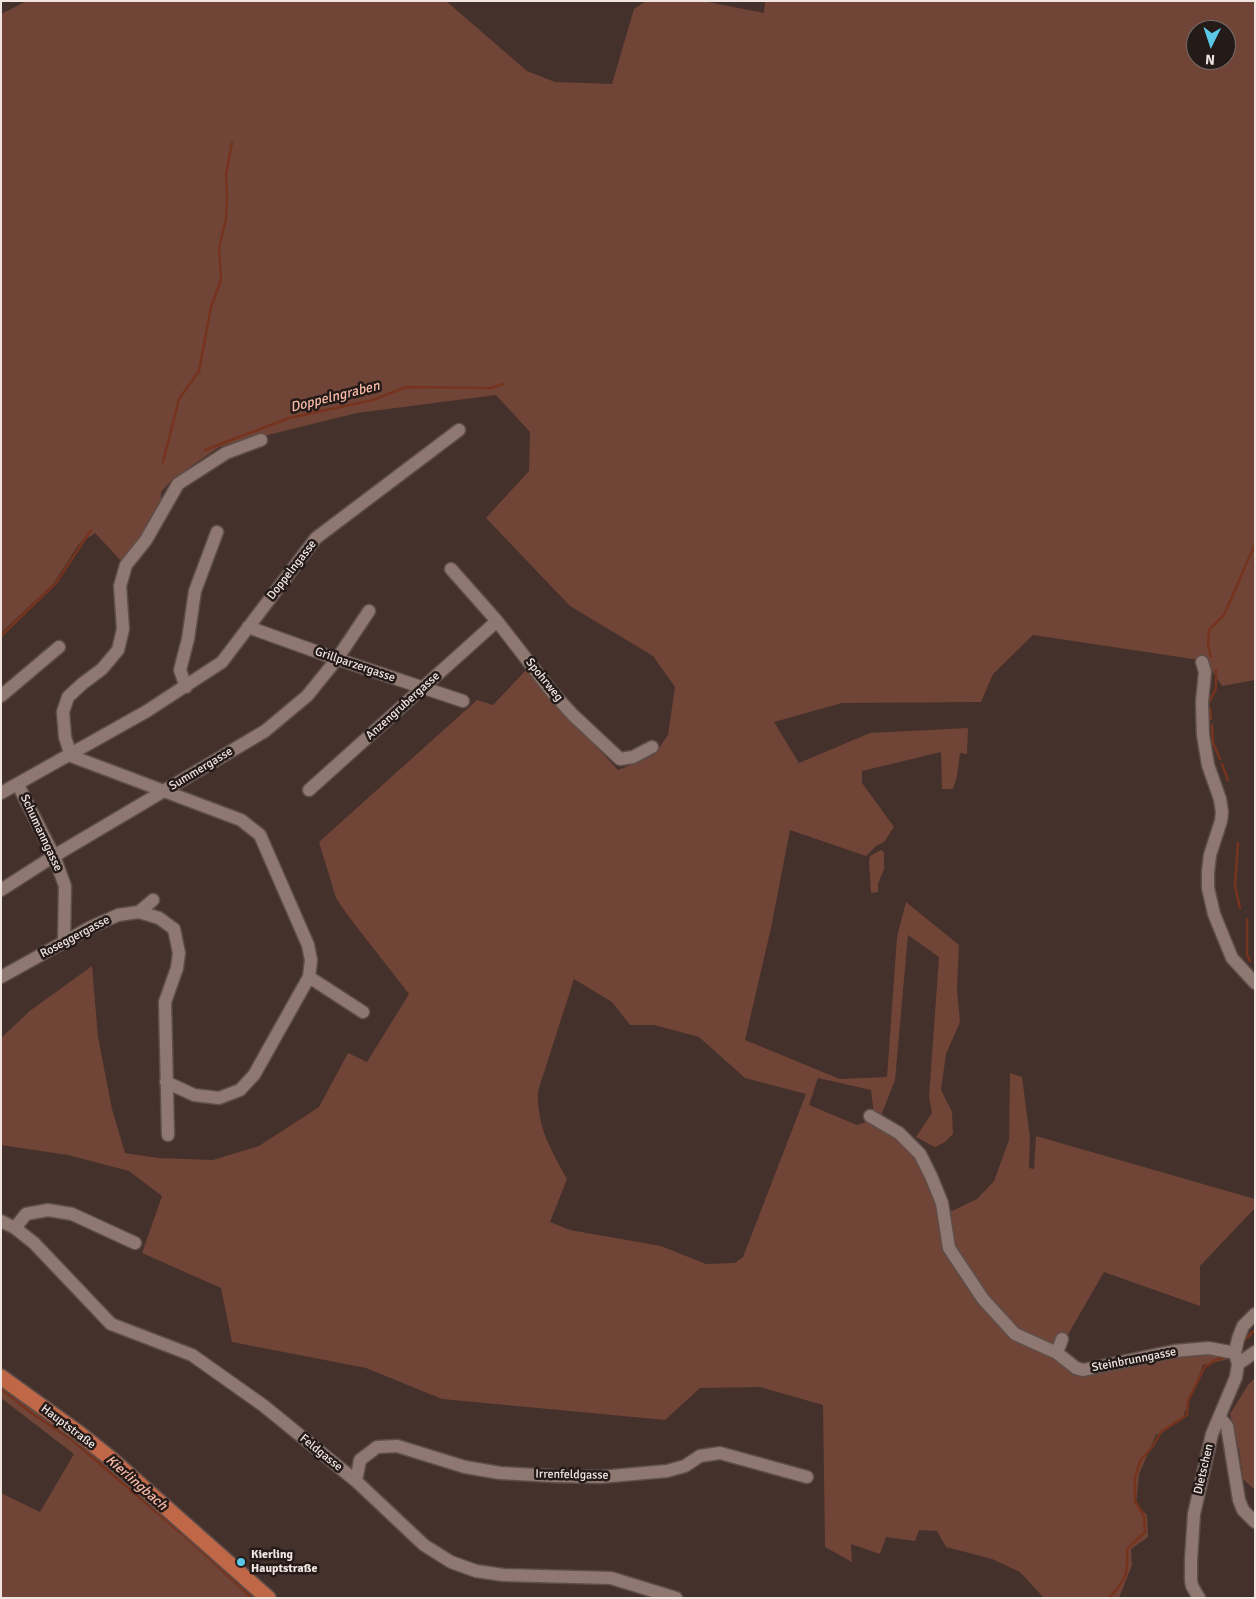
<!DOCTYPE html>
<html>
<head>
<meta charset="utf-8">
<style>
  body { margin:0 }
  #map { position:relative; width:1256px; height:1599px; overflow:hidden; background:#44312b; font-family:Signika,sans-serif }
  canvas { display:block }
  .frame { position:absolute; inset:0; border:2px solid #f1e5e1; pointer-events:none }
  .north { position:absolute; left:1186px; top:20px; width:50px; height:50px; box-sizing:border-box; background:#241b19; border:1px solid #766c69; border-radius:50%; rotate:184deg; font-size:14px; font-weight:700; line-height:20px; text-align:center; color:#f1e5e1 }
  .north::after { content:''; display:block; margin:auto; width:18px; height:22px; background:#5ac8e6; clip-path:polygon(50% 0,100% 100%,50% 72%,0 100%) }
</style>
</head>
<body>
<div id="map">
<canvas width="1256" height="1599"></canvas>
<div class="frame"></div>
<div class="north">N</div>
</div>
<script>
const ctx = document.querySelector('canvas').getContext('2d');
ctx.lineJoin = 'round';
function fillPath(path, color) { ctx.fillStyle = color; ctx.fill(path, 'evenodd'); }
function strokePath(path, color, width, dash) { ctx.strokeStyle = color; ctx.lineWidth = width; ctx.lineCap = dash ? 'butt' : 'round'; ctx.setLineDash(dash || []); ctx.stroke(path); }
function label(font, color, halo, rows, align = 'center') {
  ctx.font = font + ' Signika,sans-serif'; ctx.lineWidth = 5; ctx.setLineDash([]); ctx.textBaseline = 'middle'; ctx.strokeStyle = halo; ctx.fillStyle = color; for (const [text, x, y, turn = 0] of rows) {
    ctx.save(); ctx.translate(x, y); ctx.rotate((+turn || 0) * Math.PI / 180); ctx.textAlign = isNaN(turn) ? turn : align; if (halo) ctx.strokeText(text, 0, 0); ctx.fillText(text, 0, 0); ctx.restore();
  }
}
fillPath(new Path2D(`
  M 27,1 L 446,1 L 527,71 L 555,82 L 612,84 L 634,9 L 646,1 L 703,1 L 764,13 L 765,1 L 1255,1 L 1255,680 L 1222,686 L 1206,661 L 1033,635 L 993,674 L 981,702 L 842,703 L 774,722 L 799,763 L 870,733 L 968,728 L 967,754 L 960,753 L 957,776 L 953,789 L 942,789 L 941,752 L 862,771 L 862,783 L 894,827 L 884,842 L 876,846 L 866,856 L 790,830 L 771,928 L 745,1040 L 840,1079 L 887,1077 L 897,937 L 906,902 L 959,945 L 957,990 L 960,1022 L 946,1054 L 941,1090 L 952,1112 L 953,1134 L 945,1142 L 935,1147 L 916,1137 L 932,1113 L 929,1097 L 939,957 L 908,935 L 895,1080 L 880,1118 L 874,1115 L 871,1090 L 818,1078 L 809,1105 L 857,1125 L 872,1120 C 887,1129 902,1137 912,1152 C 927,1171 934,1194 952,1211 L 977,1199 L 994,1181 L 1009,1140 L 1010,1073 L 1022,1077 L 1030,1138 L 1029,1168 L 1034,1169 L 1036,1136 L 1255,1199 L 1255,1208 L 1200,1266 L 1200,1306 L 1104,1272 L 1059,1350 L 1085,1374 L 1174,1353 L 1222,1352 L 1229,1359 L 1203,1365 L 1183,1417 L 1156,1435 L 1139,1474 L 1136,1504 L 1147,1515 L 1148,1537 L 1131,1549 L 1132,1565 L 1119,1598 L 1044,1598 L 1020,1572 L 992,1559 L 946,1547 L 937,1531 L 919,1530 L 915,1541 L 886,1537 L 880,1554 L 851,1544 L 852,1562 L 825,1547 L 823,1405 L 760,1387 L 700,1388 L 665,1420 L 442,1399 L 366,1368 L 232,1342 L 221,1288 L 142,1253 L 162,1196 L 129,1171 L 68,1155 L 1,1145 L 1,1038 L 31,1010 L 92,966 L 98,1037 L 112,1109 L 125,1153 L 158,1158 L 213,1160 L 259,1146 L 319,1107 L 348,1053 L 367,1062 L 409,994 L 349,917 L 336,898 L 319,842 L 477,700 L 493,705 L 528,668 L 555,702 L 618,770 L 654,755 L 668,735 L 675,687 L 653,656 L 570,606 L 486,518 L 529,471 L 530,432 L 496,395 L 357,413 L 219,447 L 173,479 L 161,492 L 161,509 L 122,562 L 95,533 L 79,544 L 53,584 L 1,633 L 1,14 ZM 1196,30 L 1226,30 L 1226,60 L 1196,60 ZM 574,979 L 612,1002 L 630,1025 L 654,1025 L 699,1037 L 745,1078 L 806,1094 L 743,1257 L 735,1263 L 706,1264 L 661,1246 L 570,1230 L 550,1222 L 567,1179 C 550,1148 537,1127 538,1091 Z
  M 881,850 L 884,852 L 884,869 L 878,884 L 878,892 L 871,893 L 869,861 L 870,856 Z
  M 1255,1378 L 1255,1490 L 1243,1479 L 1239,1450 L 1230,1414 L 1248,1385 Z
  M 1,1385 L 98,1457 L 257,1598 L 1,1598 L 1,1493 L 40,1512 L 74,1454 L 1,1398 Z`), '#704436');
strokePath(new Path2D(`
  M 205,450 L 289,418 L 373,400 L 406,387 L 491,388 L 503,384
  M 163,462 L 179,399 L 199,371 L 211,307 L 221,280 L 219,247 L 226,219 L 227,197 L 226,174 L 232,143
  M 1,636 L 56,583 L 91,530
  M 1211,657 L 1208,645 L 1209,630 L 1224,615 L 1255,544
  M 1210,701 L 1216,688 L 1216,670
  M 1210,708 L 1211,719
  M 1212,725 L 1213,743 L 1220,759
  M 1222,764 L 1228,780
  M 1238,843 L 1235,886 L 1240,908
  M 1247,919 L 1247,955 L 1250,961
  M 1243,1341 L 1255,1330
  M 1,1389 L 33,1414 L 72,1440 L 197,1547 L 252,1598
  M 1109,1598 C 1127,1579 1128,1574 1127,1549 L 1145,1532 L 1144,1516 L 1135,1501 L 1135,1478 L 1140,1461 L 1153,1446 L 1161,1432 L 1187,1415 L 1188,1401 L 1204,1368 L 1215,1360 L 1226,1357`), '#76341e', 2.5);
const minor = new Path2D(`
  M 451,569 L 497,621 L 552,692 L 573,715 L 620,759 L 633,757 L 652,747
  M 248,627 L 337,659 L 463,701
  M 1202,662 L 1205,672 L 1202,702 L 1203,735 L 1208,765 L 1220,799 L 1222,812 L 1221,821 L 1210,855 L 1208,872 L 1208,888 L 1214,914 L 1232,958 L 1255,983
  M 186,687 L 180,670 L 188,639 L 195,591 L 217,532
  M 1,696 L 59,647
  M 18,785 L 54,856 L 65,886 L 64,942
  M 309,790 L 497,621
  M 1,793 L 147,711 L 222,662 L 316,538 L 459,430
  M 1,890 L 54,856 L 265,731 L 307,696 L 337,659 L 369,611
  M 139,912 L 153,900
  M 1,977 L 91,927 L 118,915 L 139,912 L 159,918 L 174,929 L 179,953 L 177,968 L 165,1002 L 168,1135
  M 309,977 L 363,1012
  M 166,1082 L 194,1095 L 219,1098 L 240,1090 L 254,1075 L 309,977 L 311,960 L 308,945 L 260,835 L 241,820 L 71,756 L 65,737 L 63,712 L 68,697 L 82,684 L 102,669 L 118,650 L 123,629 L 120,586 L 126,565 L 146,540 L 178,484 L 226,453 L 261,440
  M 870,1116 L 899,1133 L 920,1154 L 931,1176 L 942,1203 L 949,1248 L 983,1299 L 1015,1334 L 1057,1353 L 1076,1368 L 1083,1370 L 1174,1351 L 1209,1348 L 1235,1353
  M 1,1221 L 15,1228 L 34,1243 L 111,1324 L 192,1355 L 264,1406 L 356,1481 L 424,1545 L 451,1562 L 476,1571 L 503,1575 L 611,1578 L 676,1598
  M 15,1228 L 26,1214 L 48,1210 L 72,1214 L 135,1243
  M 1057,1353 L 1062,1339
  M 1238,1364 L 1255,1352
  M 1219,1417 L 1227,1426 L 1239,1500 L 1243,1510 L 1255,1522
  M 356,1481 L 360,1460 L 377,1447 L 397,1446 L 465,1467 L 500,1473 L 553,1476 L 600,1477 L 667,1471 L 685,1466 L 700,1456 L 720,1453 L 807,1477
  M 1199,1598 L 1192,1586 L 1191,1580 L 1191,1560 L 1194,1514 L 1212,1434 L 1236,1377 L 1238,1364 L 1235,1353 L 1238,1339 L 1243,1326 L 1255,1314`);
const major = new Path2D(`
  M 1,1377 L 80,1434 L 110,1458 L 268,1598`);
strokePath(minor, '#5e4e49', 15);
strokePath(major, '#5e4e49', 18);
strokePath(minor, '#8e7871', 12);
strokePath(major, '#c06748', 15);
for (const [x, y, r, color] of [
  [241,1562,5,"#5ac8e6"]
]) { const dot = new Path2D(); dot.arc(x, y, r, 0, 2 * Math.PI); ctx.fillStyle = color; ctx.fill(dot); strokePath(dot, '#241b19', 2); }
label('12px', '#f1e5e1', '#241b19', [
  ["Doppelngasse",292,570,-52],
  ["Grillparzergasse",355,665,19],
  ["Spohrweg",544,680,51],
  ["Anzengrubergasse",403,706,-42],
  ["Summergasse",201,769,-31],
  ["Schumanngasse",41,833,65],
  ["Roseggergasse",75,937,-28],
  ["Steinbrunngasse",1134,1360,-11],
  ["Hauptstraße",68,1427,37],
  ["Feldgasse",321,1453,39],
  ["Dietschen",1204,1469,-77],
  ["Irrenfeldgasse",572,1475,1]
]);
label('bold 12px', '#f1e5e1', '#241b19', [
  ["Kierling",251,1555],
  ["Hauptstraße",251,1569]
], 'left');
label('italic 14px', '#f7b9a5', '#241b19', [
  ["Doppelngraben",335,397,-14],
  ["Kierlingbach",136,1483,41]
]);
</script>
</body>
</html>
